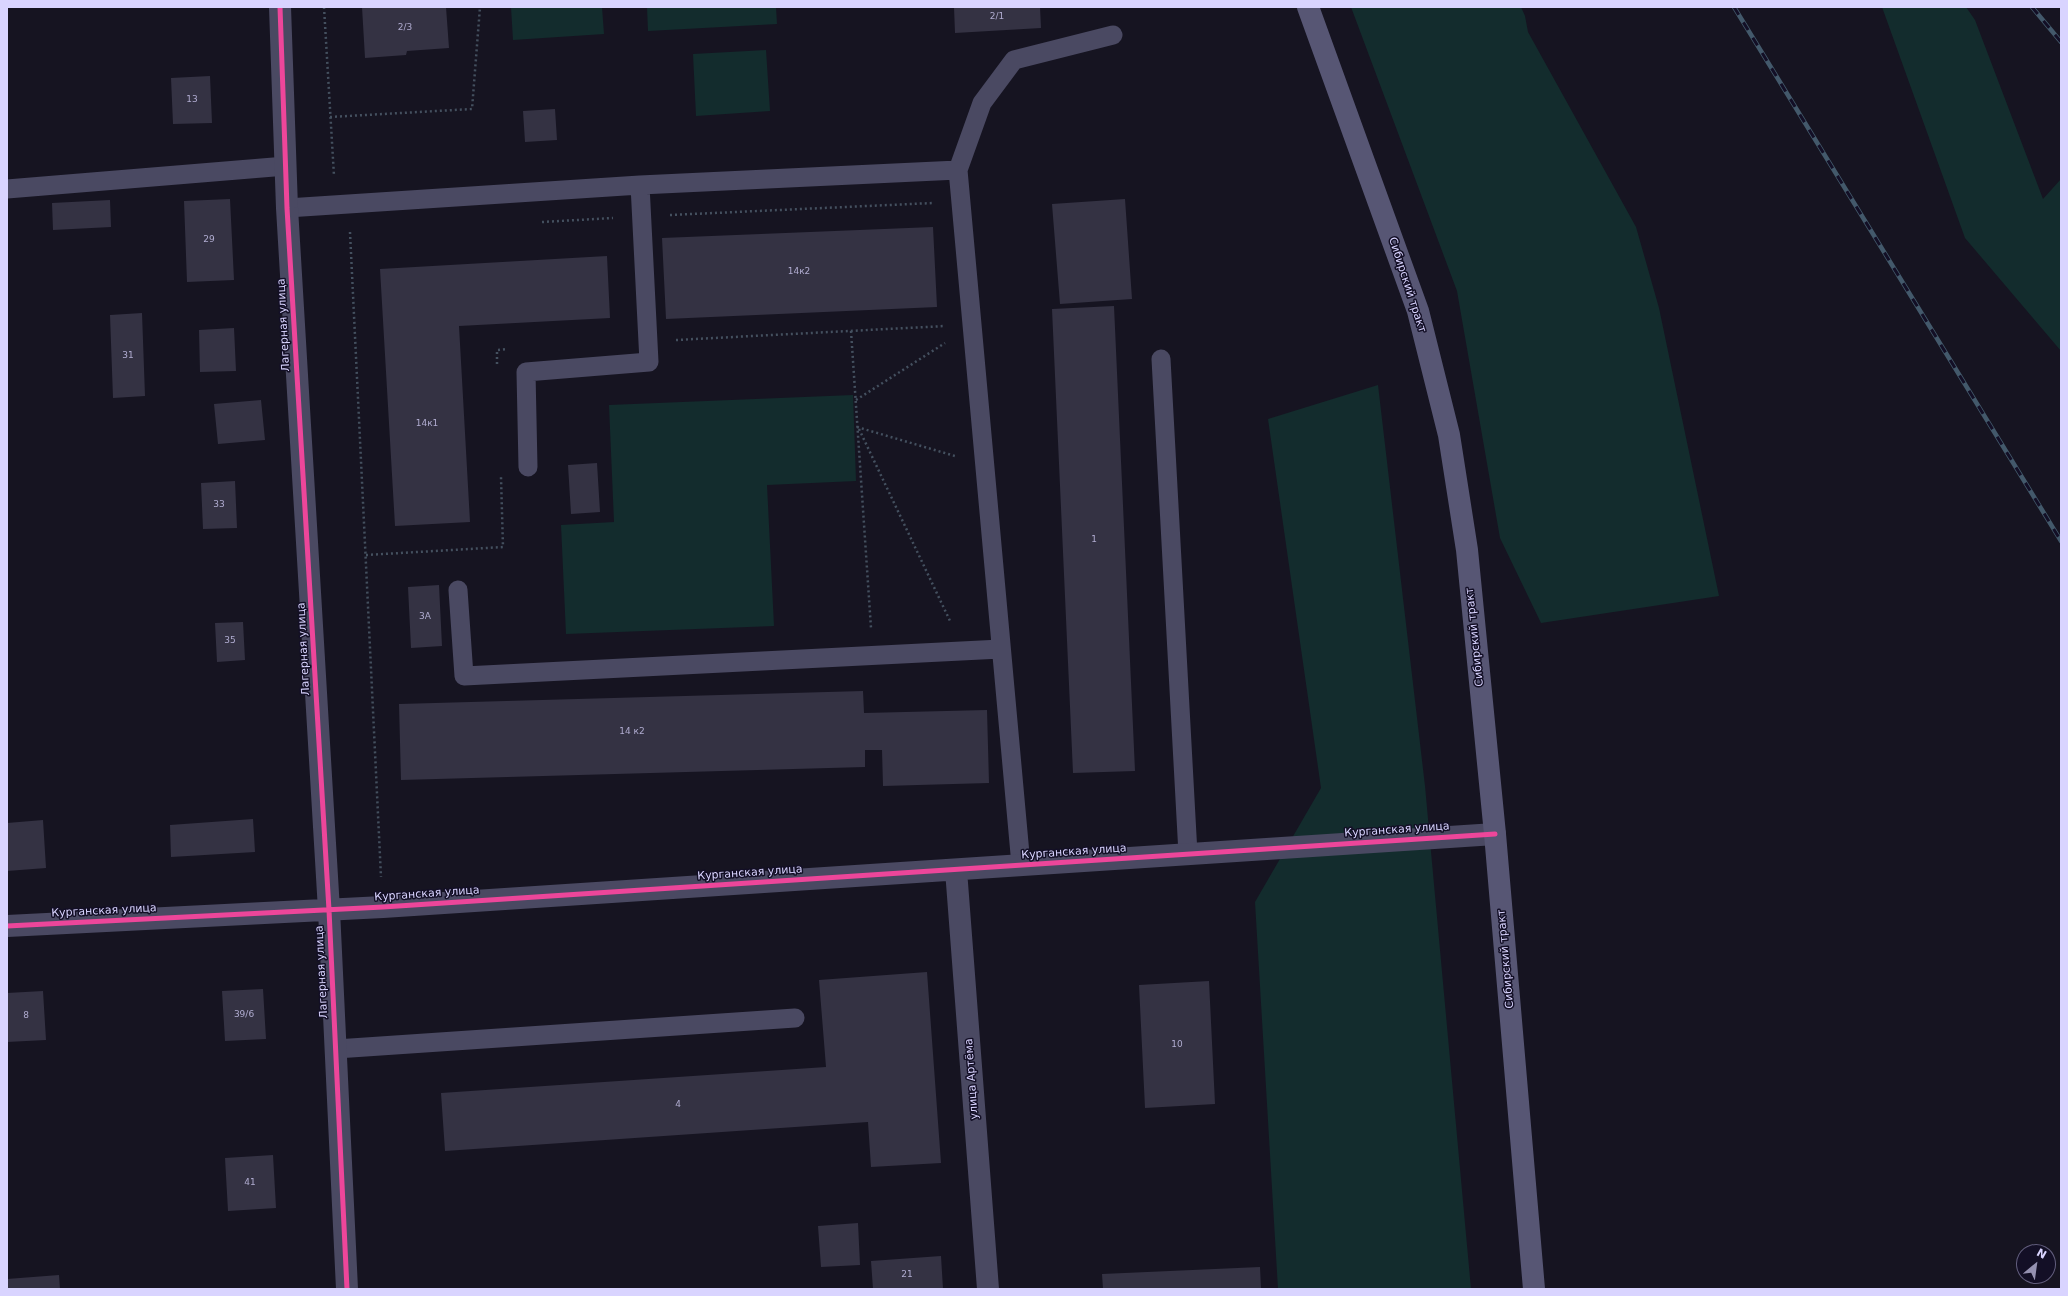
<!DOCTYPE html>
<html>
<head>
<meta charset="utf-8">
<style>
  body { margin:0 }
  #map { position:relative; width:2068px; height:1296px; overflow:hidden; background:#161421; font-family:"DejaVu Sans",sans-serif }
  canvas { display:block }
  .frame { position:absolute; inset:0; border:8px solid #d9d4ff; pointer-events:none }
  .north { position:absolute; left:2016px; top:1244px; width:40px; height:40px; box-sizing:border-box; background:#130f26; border:1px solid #625e7d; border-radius:50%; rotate:29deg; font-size:11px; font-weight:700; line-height:16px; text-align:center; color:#d9d4ff }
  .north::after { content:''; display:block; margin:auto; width:14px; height:18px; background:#9591b1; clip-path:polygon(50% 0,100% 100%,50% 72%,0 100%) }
</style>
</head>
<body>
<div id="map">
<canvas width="2068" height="1296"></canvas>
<div class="frame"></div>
<div class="north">N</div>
</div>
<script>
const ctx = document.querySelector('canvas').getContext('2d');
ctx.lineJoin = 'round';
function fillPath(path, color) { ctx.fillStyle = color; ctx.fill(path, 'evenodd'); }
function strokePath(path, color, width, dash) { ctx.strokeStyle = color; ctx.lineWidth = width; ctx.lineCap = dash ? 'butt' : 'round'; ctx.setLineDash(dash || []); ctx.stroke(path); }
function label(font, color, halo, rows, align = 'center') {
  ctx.font = font + ' "DejaVu Sans",sans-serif'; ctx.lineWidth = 3; ctx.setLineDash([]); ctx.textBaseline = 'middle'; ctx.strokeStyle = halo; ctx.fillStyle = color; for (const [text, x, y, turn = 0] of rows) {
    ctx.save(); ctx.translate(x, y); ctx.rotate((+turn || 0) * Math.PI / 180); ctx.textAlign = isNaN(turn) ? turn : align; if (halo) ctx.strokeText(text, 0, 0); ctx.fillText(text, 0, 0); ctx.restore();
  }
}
fillPath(new Path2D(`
  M 511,7 L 602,7 L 604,34 L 513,40 Z
  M 647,7 L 776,7 L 777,24 L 648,31 Z
  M 1351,7 L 1521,7 L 1525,16 L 1528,32 L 1636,227 L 1659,308 L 1719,596 L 1541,623 L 1500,538 L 1457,291 Z
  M 1882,7 L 1966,7 L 1975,20 L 2043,199 L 2061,179 L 2061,351 L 1965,238 Z
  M 766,50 L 770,111 L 696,116 L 693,54 Z
  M 1378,385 L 1425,786 L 1471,1289 L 1278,1289 L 1255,902 L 1321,788 L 1268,419 Z
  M 853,395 L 856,481 L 767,485 L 774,626 L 566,634 L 561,525 L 614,522 L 609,405 Z`), '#132c2d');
fillPath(new Path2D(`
  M 362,7 L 446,7 L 449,48 L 407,51 L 406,55 L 365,58 Z
  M 954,7 L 1040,7 L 1041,28 L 955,33 Z
  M 210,76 L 212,123 L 173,124 L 171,78 Z
  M 555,109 L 557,140 L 525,142 L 523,111 Z
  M 230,199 L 234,280 L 187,282 L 184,201 Z
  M 1125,199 L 1132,299 L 1060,304 L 1052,204 Z
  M 110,200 L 111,227 L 53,230 L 52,203 Z
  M 933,227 L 937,307 L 666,319 L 662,238 Z
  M 607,256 L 610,318 L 459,326 L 470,522 L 395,526 L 380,269 Z
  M 1114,306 L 1135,771 L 1073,773 L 1052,309 Z
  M 142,313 L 145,396 L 113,398 L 110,315 Z
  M 234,328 L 236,371 L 200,372 L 199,330 Z
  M 261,400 L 265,440 L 218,444 L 214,404 Z
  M 597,463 L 600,512 L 571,514 L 568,465 Z
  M 235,481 L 237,528 L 203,529 L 201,483 Z
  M 439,585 L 442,646 L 411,648 L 408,587 Z
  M 243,622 L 245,660 L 217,662 L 215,623 Z
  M 863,691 L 864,713 L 987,710 L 989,783 L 883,786 L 882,750 L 865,750 L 865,767 L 401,780 L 399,704 Z
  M 253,819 L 255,852 L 171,857 L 170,825 Z
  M 43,820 L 46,868 L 7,871 L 7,823 Z
  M 927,972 L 941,1163 L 871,1167 L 868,1122 L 445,1151 L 441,1093 L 826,1067 L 819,980 Z
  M 1209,981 L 1215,1104 L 1145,1108 L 1139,985 Z
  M 263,989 L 266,1039 L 225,1041 L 222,991 Z
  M 43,991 L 46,1040 L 7,1042 L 7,993 Z
  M 273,1155 L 276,1208 L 228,1211 L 225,1158 Z
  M 858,1223 L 860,1265 L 821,1267 L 818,1226 Z
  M 941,1256 L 943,1289 L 873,1289 L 871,1261 Z
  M 1260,1267 L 1261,1289 L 1103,1289 L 1102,1274 Z
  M 59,1275 L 60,1289 L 7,1289 L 7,1279 Z`), '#343243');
strokePath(new Path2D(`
  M 324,7 L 334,176
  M 330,117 L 472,109 L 480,7
  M 670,215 L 933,203
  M 542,222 L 613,218
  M 350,232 L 381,877
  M 851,331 L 871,628
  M 676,340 L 945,326
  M 497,364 L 497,350 L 507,349
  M 856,400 L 945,343
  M 857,427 L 955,456
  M 859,429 L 951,623
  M 366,555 L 503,547 L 501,477`), '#44505f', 2.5, [2, 3]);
strokePath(new Path2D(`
  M 7,189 L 286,166
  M 287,208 L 640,185 L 958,170
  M 1161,359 L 1188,854
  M 528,467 L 526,372 L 649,362 L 640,185
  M 458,590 L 464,676 L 1001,649
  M 1021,865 L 958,170 L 982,103 L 1014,60 L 1113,35
  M 336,1049 L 795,1018`), '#4a4962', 19);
strokePath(new Path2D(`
  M 280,7 L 287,208 L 329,910 L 347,1289
  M 956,870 L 988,1289
  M 7,926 L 383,907 L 1495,834`), '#4a4962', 22);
strokePath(new Path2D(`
  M 1308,7 L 1418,311 L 1449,435 L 1467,550 L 1495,834 L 1534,1289`), '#575674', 22);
const rail = new Path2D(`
  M 1734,7 L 2061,541
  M 2032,7 L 2061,42`);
strokePath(rail, '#43596b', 4.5);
strokePath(rail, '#130f26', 3, [9]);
strokePath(new Path2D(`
  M 280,7 L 287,208 L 329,910 L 347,1289
  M 7,926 L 383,907 L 1495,834`), '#ed469a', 5);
label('9px', '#b0acd0', null, [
  ["2/1",997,17],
  ["2/3",405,28],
  ["13",192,100],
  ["29",209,240],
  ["14к2",799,272],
  ["31",128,356],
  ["14к1",427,424],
  ["33",219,505],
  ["1",1094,540],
  ["3А",425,617],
  ["35",230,641],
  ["14 к2",632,732],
  ["39/6",244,1015],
  ["8",26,1016],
  ["10",1177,1045],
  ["4",678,1105],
  ["41",250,1183],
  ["21",907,1275]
]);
label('11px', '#d9d4ff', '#130f26', [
  ["Сибирский тракт",1407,285,72],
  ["Лагерная улица",284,325,-93],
  ["Сибирский тракт",1475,637,-96],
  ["Лагерная улица",304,649,-93],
  ["Курганская улица",1397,830,-4],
  ["Курганская улица",1074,852,-4],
  ["Курганская улица",750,873,-4],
  ["Курганская улица",427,894,-4],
  ["Курганская улица",104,911,-3],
  ["Сибирский тракт",1506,959,-95],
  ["Лагерная улица",322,972,-93],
  ["улица Артёма",972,1079,-94]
]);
</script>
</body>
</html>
